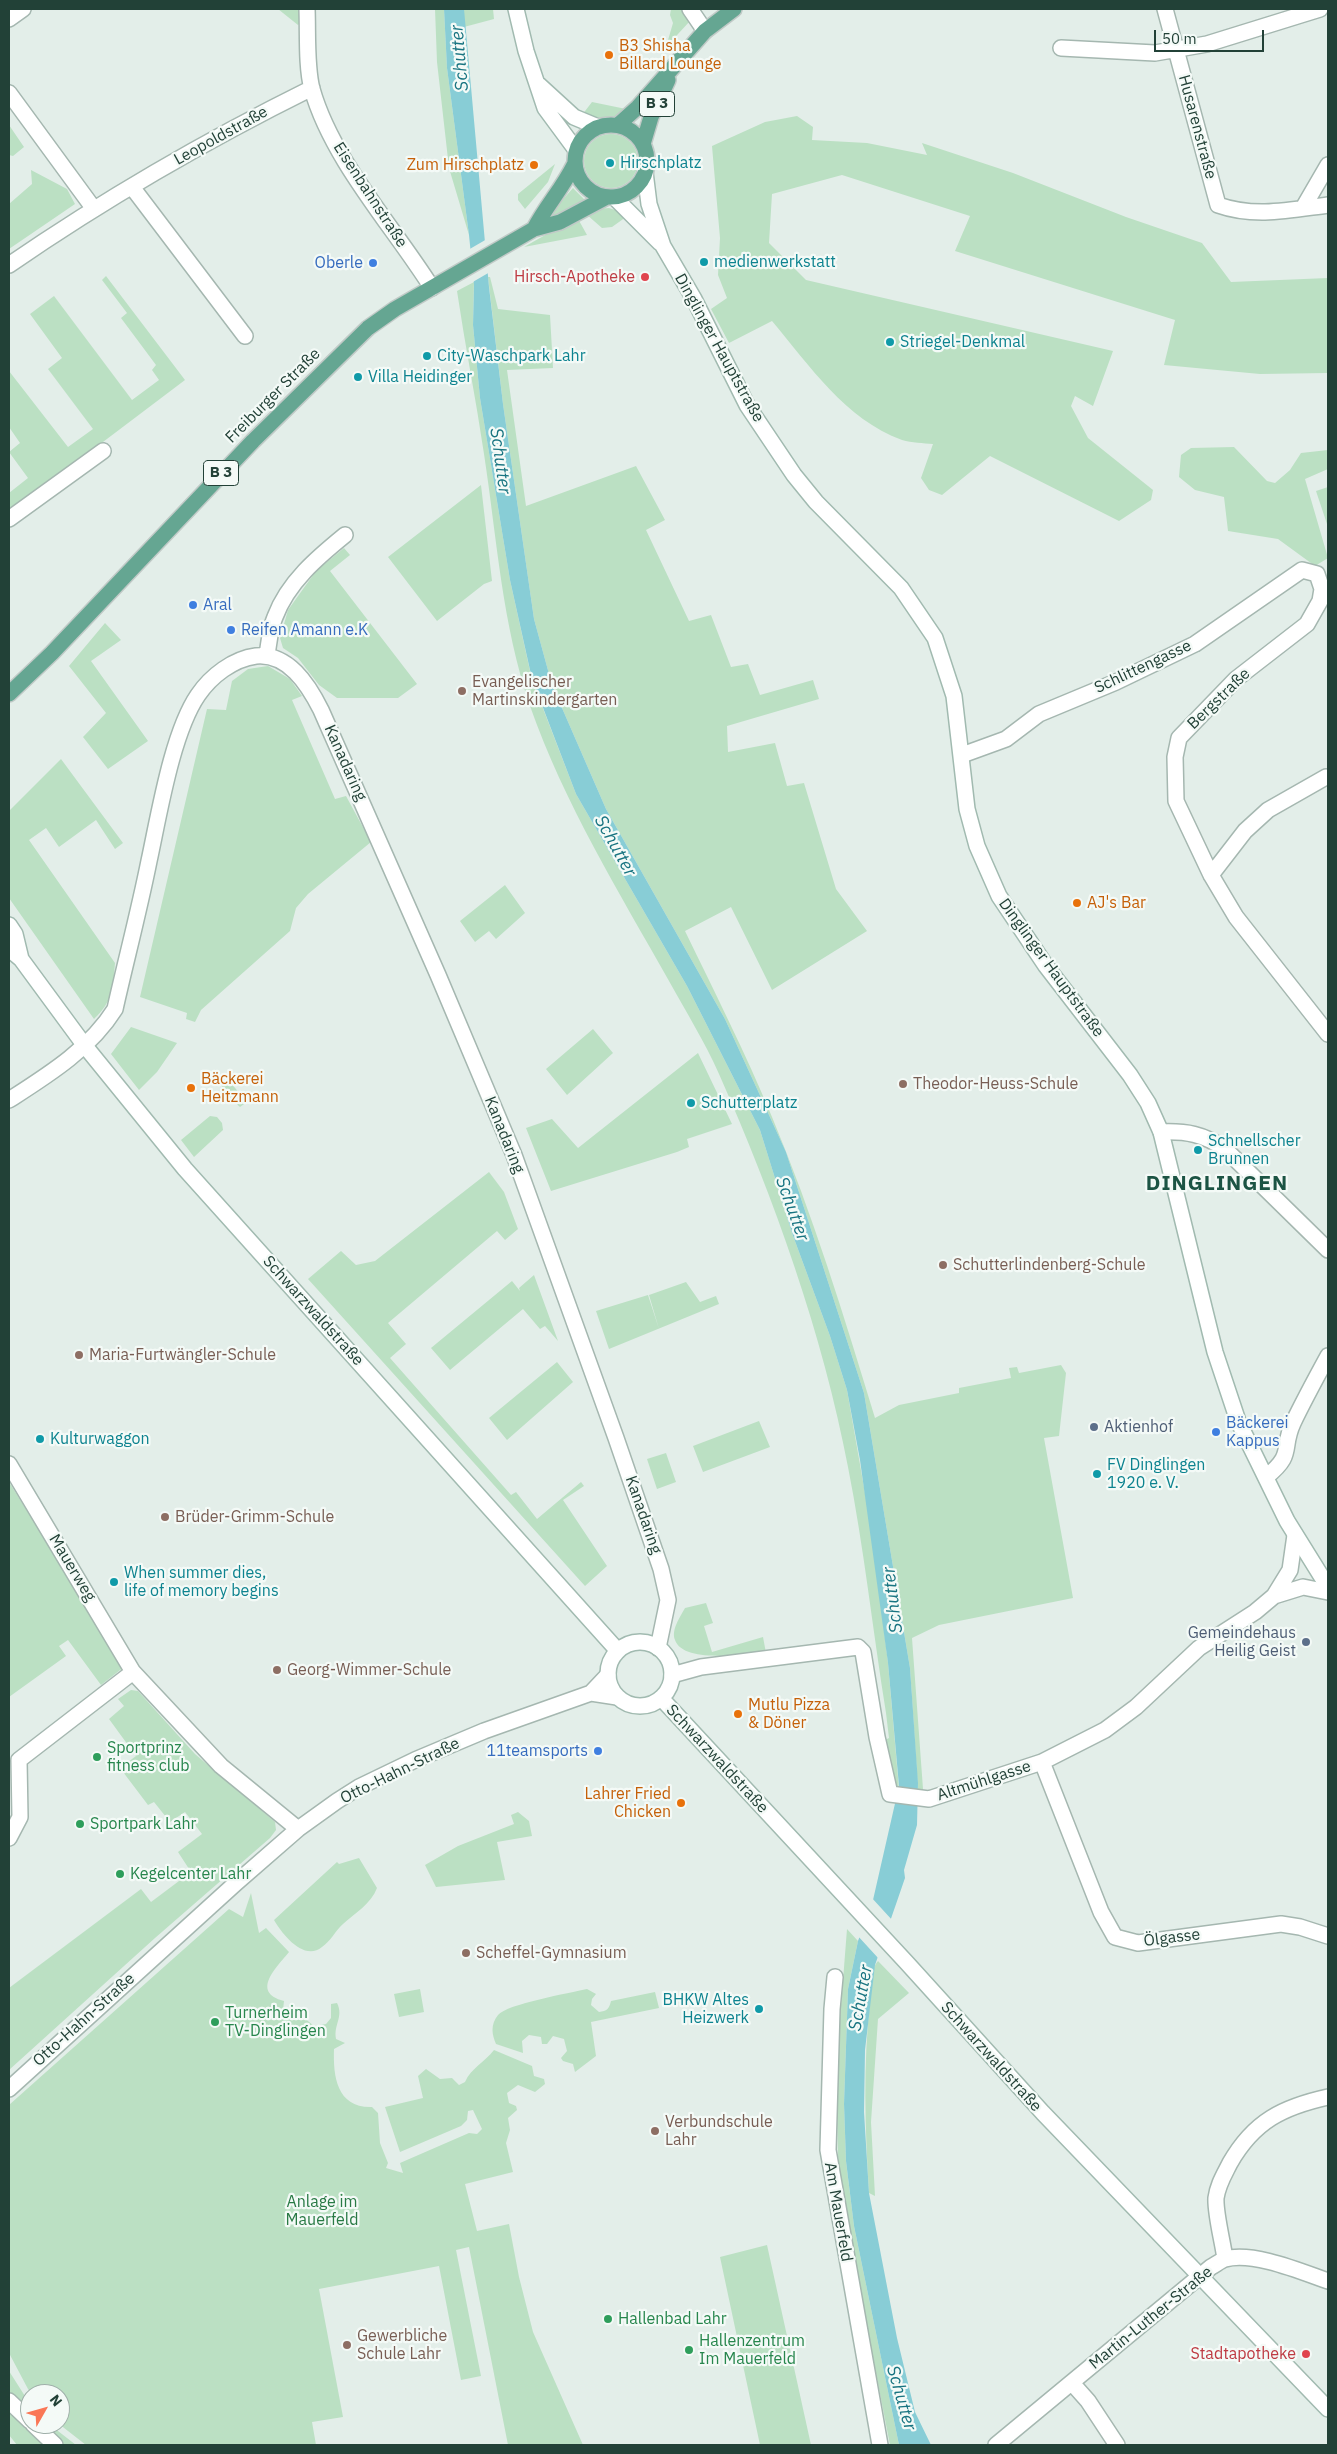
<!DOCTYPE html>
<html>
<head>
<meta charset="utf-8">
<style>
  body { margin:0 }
  #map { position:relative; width:1337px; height:2454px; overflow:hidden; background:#e3eee9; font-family:"IBM Plex Sans",sans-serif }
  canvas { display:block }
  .frame { position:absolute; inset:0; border:10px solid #224137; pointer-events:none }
  .north { position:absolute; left:20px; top:2384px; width:50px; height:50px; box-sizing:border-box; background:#f4faf7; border:1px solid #a0b0aa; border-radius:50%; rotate:52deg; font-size:14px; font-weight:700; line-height:20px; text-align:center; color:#224137 }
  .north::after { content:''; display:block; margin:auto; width:18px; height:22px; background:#fa7756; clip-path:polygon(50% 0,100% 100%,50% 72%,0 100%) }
  .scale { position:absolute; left:1154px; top:30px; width:110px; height:22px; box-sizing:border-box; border:2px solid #224137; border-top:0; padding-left:6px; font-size:15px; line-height:18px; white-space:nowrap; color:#224137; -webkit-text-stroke:4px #f4faf7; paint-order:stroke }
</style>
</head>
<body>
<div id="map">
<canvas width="1337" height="2454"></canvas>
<div class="frame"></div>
<div class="north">N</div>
<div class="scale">50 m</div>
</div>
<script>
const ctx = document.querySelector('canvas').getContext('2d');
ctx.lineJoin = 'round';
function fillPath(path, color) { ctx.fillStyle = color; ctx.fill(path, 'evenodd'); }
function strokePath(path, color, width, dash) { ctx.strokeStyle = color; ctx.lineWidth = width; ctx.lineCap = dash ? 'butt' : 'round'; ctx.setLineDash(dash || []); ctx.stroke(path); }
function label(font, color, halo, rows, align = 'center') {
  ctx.font = font + ' "IBM Plex Sans",sans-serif'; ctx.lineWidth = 4.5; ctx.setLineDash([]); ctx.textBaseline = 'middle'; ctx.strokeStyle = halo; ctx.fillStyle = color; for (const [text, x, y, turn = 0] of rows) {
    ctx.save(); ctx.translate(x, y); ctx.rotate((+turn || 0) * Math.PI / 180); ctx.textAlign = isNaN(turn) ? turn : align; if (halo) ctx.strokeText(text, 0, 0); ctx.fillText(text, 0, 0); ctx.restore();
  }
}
fillPath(new Path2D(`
  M 278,9 L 298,9 L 300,23 L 298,25 Z
  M 435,9 L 444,9 L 447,68 L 469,235 L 449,168 L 437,62 Z
  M 464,9 L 493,9 L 494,19 L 464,27 Z
  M 671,9 L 685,9 L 690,21 L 666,47 L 673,23 L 670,15 Z
  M 592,102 L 626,109 C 613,121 598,121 582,115 Z
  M 797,116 L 813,127 L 812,140 L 867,143 L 927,155 L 922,143 L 1013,173 L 1126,217 L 1202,243 L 1231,282 L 1328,278 L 1328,373 L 1260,374 L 1164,365 L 1175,320 L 955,251 L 970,216 L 842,175 L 772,194 L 769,243 L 806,280 L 1113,351 L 1093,406 L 1075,396 L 1071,406 L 1088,438 L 1153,490 L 1151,500 L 1119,521 L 990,456 L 942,495 L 929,490 L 921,478 L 933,444 C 923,443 912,443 902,440 C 845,419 810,366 772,321 L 729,343 L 711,309 L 727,298 L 718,275 L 720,238 L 712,146 L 765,122 Z
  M 9,125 L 24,147 L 13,156 L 9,155 Z
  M584 161a27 27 0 1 1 54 0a27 27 0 1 1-54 0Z
  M 555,164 L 548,182 L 525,209 L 518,200 L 518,194 Z
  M 31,170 L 67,189 L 75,204 L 9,249 L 9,204 L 32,184 Z
  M 573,188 L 585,200 L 544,221 Z
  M 609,208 L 618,211 L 626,217 L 612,227 L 602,228 L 586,214 L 597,209 Z
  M 577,217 L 587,235 L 524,247 Z
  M 106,276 L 185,380 L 9,513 L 9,493 L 28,478 L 9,452 L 20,443 L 9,427 L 9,371 L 68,447 L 93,429 L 48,369 L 62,358 L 30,314 L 54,296 L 132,400 L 159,380 L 152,370 L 156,365 L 121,318 L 127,313 L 102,280 Z
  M 488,277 L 490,277 L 498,309 L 550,315 L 553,368 L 507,370 L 526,506 L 636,466 L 665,520 L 646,530 L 689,621 L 711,615 L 731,667 L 748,664 L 760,695 L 813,680 L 819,699 L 727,726 L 728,752 L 775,743 L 787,786 L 804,783 L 836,889 L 867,931 L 772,990 L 731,907 L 685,931 C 715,993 746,1054 772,1117 C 813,1215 844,1316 875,1418 L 899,1405 L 959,1393 L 959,1388 L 1011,1378 L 1009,1368 L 1017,1367 L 1019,1373 L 1061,1365 L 1066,1373 L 1059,1436 L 1044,1438 L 1073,1598 L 939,1625 L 912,1638 L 923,1789 L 918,1789 L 910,1668 L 864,1393 L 786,1152 L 725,1019 L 606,809 L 552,685 L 534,619 L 503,404 Z
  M 474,282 L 473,325 L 480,398 L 510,580 L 532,680 L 576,794 L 687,986 L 760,1130 L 792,1233 L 830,1336 L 847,1390 L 873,1539 L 888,1663 L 899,1789 L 891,1786 L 883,1741 L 889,1738 L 886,1713 C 873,1632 864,1548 848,1467 C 823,1335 774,1198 719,1074 C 705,1042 686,1012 669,981 C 619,892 564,803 530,706 C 502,624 497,539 484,454 C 476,400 465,345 457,291 Z
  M 1234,447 L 1267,481 L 1275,483 L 1290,470 L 1301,453 L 1328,450 L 1328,469 L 1305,479 L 1328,558 L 1315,566 L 1278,539 L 1228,531 L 1224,497 L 1195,490 L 1179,477 L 1181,455 L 1191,448 Z
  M 481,485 L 492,581 L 484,584 L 437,621 L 388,557 Z
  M 1328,487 L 1328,527 L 1316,491 Z
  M 344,548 L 350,555 L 330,571 L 417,684 L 398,698 L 337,698 L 319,685 L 298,658 L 283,648 L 280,638 L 288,610 L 316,571 Z
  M 105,623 L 121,640 L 91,661 L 148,741 L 108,769 L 83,737 L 106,713 L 69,666 Z
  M 268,666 L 290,679 L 302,696 L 292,700 L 335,799 L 346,796 L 371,842 L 308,894 L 296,908 L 290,931 L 201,1010 L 195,1022 L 186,1019 L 187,1013 L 140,997 L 207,709 L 226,710 L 232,681 L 248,669 Z
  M 61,759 L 123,843 L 115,849 L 96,820 L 59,847 L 46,828 L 29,840 L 115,963 C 113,988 113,1001 94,1019 L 9,898 L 9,811 Z
  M 505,885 L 525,913 L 496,939 L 489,931 L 475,942 L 460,921 Z
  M 131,1027 L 177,1043 L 157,1072 L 139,1090 L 111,1054 Z
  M 593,1029 L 613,1053 L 567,1095 L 546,1069 Z
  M 698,1053 L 732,1124 L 687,1139 L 689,1147 L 677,1152 L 551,1191 L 526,1128 L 552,1119 L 578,1148 Z
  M 229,1081 L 242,1096 L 244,1104 L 240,1107 L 231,1099 L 221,1085 Z
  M 210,1116 L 217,1117 L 222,1123 L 223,1130 L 194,1157 L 181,1140 Z
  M 489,1172 L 504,1192 L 518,1229 L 505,1240 L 497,1231 L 388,1323 L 406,1344 L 390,1358 L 511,1495 L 516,1492 L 537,1519 L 581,1482 L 584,1486 L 563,1500 L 607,1566 L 585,1586 L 308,1279 L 341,1251 L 356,1265 L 375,1261 Z
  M 534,1275 L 558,1341 L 545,1326 L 540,1329 L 523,1309 L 450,1370 L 431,1348 L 512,1281 L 520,1291 L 519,1288 Z
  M 686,1282 L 700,1302 L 716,1296 L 719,1304 L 609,1349 L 596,1311 L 648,1295 L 659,1329 L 649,1295 Z
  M 557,1362 L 573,1382 L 507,1440 L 489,1418 Z
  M 759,1421 L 770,1447 L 703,1472 L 693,1446 Z
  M 666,1453 L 676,1482 L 657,1489 L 647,1459 Z
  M 9,1482 L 124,1667 L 101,1685 L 68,1640 L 59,1646 L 66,1656 L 9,1697 Z
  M 706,1603 L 713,1623 L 704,1626 L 712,1652 L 763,1637 L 766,1653 C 747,1654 683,1664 675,1640 C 671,1630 680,1617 685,1608 Z
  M 131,1690 L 138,1691 L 195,1754 L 275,1822 L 276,1830 L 270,1838 L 155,1938 L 9,2070 L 9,1988 L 141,1889 L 151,1902 L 191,1872 L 178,1852 L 202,1834 L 185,1812 L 170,1822 L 154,1802 L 148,1805 L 120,1768 L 136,1756 L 109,1719 L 124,1706 L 118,1699 Z
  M 518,1812 L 529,1821 L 532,1836 L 497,1842 L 505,1880 L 436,1887 L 425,1865 L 458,1846 L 514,1824 L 511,1815 Z
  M 359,1858 L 377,1888 C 371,1904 355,1913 343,1924 C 335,1931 331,1941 322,1947 C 304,1962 282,1934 274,1920 L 337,1862 L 339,1864 Z
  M 251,1893 L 259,1933 L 266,1928 L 289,1952 C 277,1967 250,1992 284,2001 L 283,2010 L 289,2017 L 303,2017 L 314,2026 L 326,2024 L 331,2018 L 331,2004 L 337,2003 C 344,2017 333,2025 336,2039 L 345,2043 L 334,2049 C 333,2077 337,2108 372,2107 L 378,2113 L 380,2143 L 388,2163 L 386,2168 L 403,2173 L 400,2163 L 469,2133 L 477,2134 L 482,2129 L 473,2110 L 468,2111 L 467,2120 L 461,2126 L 400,2152 L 385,2107 L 423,2098 L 418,2076 L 426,2069 L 440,2079 L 452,2078 L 459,2085 L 465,2082 C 471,2068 485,2062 494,2050 L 532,2066 L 534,2076 L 544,2079 L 545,2084 L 535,2092 L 518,2085 L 507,2093 L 509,2103 L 516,2106 L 517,2110 L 508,2118 L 510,2130 L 506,2143 L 513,2172 L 465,2184 L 477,2231 L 509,2224 L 519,2277 L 533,2332 L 583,2445 L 508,2445 L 469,2247 L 456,2250 L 481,2376 L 461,2380 L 439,2266 L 319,2289 L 343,2417 L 312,2422 L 316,2445 L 86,2445 L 59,2424 L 60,2394 L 32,2394 L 28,2389 L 9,2353 L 9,2105 L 229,1909 L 243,1917 Z
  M 847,1929 L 858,1941 L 848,1989 L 844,2104 L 846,2161 L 854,2226 L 899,2445 L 890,2445 L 844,2209 L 838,2156 L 836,2070 Z
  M 878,1961 L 909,1993 L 878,2019 L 871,2122 L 875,2196 L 869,2193 C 865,2127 863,2067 870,2001 C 871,1989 870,1970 878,1961 Z
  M 420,1989 L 424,2012 L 399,2017 L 394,1994 Z
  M 587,1989 L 596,1994 L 592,1999 L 591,2005 L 599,2012 C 607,2011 609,2009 611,2001 L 655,1992 L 659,2008 L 591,2022 L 596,2056 L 575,2072 L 573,2064 L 563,2061 L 561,2058 L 567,2051 L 564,2039 L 553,2036 L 547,2044 L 542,2044 L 541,2037 L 529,2035 L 522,2041 L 523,2053 L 496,2044 C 492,2035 490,2025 498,2015 C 507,2004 570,1993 587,1989 Z
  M 767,2245 L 811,2445 L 760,2445 L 720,2257 Z
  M 9,2371 L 30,2404 L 30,2414 L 9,2394 Z
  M 9,2411 L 45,2445 L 17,2445 L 9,2435 Z
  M 41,2424 L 49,2424 L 76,2445 L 65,2445 Z`), '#bbe0c3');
fillPath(new Path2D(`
  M 444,9 L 464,9 L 489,287 L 503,404 L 534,619 L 552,685 L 606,809 L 725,1019 L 786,1152 L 864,1393 L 910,1668 L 918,1783 L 917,1825 L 904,1870 L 905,1878 L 875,1965 L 865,2050 L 864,2112 L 869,2193 L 897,2338 L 915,2412 L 931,2445 L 899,2445 L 854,2226 L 846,2161 L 844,2104 L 848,1989 L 858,1941 L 873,1900 L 899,1786 L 888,1663 L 860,1460 L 847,1390 L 830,1336 L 792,1233 L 760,1130 L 687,986 L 576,794 L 532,679 L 510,580 L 480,398 L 473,325 L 474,285 L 469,235 L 447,68 Z`), '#88cdd6');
fillPath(new Path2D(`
  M 487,239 L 490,272 L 471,283 L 468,250 Z
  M 871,1897 L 893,1921 L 879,1959 L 857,1935 Z`), '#e3eee9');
const street = new Path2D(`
  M 307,9 C 308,33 306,66 312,89 C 332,160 393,226 432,288
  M 690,9 L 705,31
  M 1165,9 L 1218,205 C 1255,218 1290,210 1328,205
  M 9,19 L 23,9
  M 1061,48 L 1155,53 L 1207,44 L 1320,9
  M 9,93 L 94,209
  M 132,187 L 245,336
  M 1303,208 L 1328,165
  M 9,265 C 105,199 207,140 312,88
  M 9,519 L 103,451
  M 267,655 C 269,643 270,628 275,617 C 288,582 318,557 345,535
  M 962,755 L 1006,739 L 1039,714 L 1116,682 L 1195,644 L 1302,570 L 1317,574 L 1322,589 L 1320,601 L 1307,624 L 1236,679 L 1179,738 L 1175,757 L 1176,801 L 1211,875 L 1236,917 L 1328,1034
  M 1211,875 L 1245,831 L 1268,810 L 1326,777
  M 9,1100 C 48,1075 90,1049 115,1009 C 126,960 139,911 149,861 C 159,815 172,733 198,695 C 211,676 233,659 256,656 C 288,653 308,684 321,710 L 438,975 L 514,1155 L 616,1438 L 661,1569 L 668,1600 L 658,1648
  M 1161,1132 C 1186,1131 1204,1134 1225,1149 L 1328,1250
  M 9,1464 L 133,1672
  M 1266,1477 C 1295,1454 1281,1449 1293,1423 C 1304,1400 1316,1378 1328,1356
  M 1274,1596 L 1303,1587 L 1328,1592
  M 672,1675 L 701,1667 L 858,1647 L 863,1652 L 877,1737 L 890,1794 L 929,1799 L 1042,1762 L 1105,1730 L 1136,1707 L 1199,1648 L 1255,1612 L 1274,1596 L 1290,1570 L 1295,1535
  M 591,1693 L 608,1675
  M 1042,1762 L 1101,1912 L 1115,1937 L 1138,1943 L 1281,1924 L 1300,1927 L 1328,1936
  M 9,1838 L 20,1817 L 19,1760 L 133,1672 L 221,1766 L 298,1829
  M 835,1977 L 832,2009 L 828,2150 L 880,2445
  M 9,2089 L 236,1883 L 298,1829 L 337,1801 L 359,1787 L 415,1760 L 484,1731 L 591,1693 L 617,1697
  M 1225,2259 C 1223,2243 1215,2213 1216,2198 C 1218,2184 1224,2175 1230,2163 C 1254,2121 1283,2107 1328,2097
  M 1072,2383 L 1088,2401 L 1117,2445
  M 9,2401 L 30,2421
  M 33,2424 L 55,2445
  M 996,2445 L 1211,2267 C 1215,2265 1220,2261 1225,2259 C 1253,2251 1302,2272 1328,2281`);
const secondary = new Path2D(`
  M 516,9 L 526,51 L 545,108 L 576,150
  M 539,85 L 574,117 L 598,127
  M 645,172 L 649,204 L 663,246 L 694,299 L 747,405 L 794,475 L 816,502 L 901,588 L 935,638 L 954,696 L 967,809 L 977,846 L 999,896 L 1046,966 L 1130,1075 L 1148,1103 L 1161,1132 L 1215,1352 L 1238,1421 L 1287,1521 L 1328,1587
  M 614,197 L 660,243
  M 9,925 L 15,934 L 21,959
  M 9,949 L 21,959 L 85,1046 L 185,1169 L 618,1651
  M608 1674a32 32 0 1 1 64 0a32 32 0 1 1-64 0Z
  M 661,1698 L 907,1963 L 1043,2113 L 1328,2409`);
const primary = new Path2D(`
  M575 161a36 36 0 1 1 72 0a36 36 0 1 1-72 0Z
  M 618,125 L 638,107 L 705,31 L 734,9
  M 643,144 L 651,117 L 668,80
  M 534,229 C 546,206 562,189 574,165
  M 9,694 L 52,653 L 253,441 L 368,328 L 395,309 L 534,229 L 560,222 L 607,197`);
strokePath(street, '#a5b7b0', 18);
strokePath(secondary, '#a1bab0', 18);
strokePath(primary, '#c1cac7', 18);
strokePath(street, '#fff', 15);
strokePath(secondary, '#fff', 15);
strokePath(primary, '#65a692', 15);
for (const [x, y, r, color] of [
  [609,55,5,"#e8710a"],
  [610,163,5,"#0f9aa8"],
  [534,165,5,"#e8710a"],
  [704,262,5,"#0f9aa8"],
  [373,263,5,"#3f7fe0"],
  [645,277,5,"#e0444e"],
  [890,342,5,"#0f9aa8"],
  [427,356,5,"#0f9aa8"],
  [358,377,5,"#0f9aa8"],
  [193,605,5,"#3f7fe0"],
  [231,630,5,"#3f7fe0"],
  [462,691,5,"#8d6e63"],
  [1077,903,5,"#e8710a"],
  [903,1084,5,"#8d6e63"],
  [191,1088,5,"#e8710a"],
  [691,1103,5,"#0f9aa8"],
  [1198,1150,5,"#0f9aa8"],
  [943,1265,5,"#8d6e63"],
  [79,1355,5,"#8d6e63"],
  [1094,1427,5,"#5c6f8a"],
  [1216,1432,5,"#3f7fe0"],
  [40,1439,5,"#0f9aa8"],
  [1097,1474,5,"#0f9aa8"],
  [165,1517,5,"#8d6e63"],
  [114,1582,5,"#0f9aa8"],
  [1306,1642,5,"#5c6f8a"],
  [277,1670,5,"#8d6e63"],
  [738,1714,5,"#e8710a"],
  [598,1751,5,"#3f7fe0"],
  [97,1757,5,"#2e9e5b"],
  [681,1803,5,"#e8710a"],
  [80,1824,5,"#2e9e5b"],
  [120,1874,5,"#2e9e5b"],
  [466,1953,5,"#8d6e63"],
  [759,2009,5,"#0f9aa8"],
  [215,2022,5,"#2e9e5b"],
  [655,2131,5,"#8d6e63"],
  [608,2319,5,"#2e9e5b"],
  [347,2345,5,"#8d6e63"],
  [689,2350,5,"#2e9e5b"],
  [1306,2354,5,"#e0444e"]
]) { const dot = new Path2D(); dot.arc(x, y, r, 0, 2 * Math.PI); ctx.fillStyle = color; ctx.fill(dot); strokePath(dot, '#f4faf7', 2); }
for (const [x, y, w] of [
  [657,104,35],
  [221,473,35]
]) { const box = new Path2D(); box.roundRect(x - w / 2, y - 12.5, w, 25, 4); ctx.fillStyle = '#f4faf7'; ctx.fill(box); strokePath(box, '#224137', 1); }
label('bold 15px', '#224137', null, [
  ["B 3",657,104],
  ["B 3",221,473]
]);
label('16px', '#c56008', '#f4faf7', [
  ["B3 Shisha",619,46],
  ["Billard Lounge",619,64],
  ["Zum Hirschplatz",524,165,"right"],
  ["AJ's Bar",1087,903],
  ["Bäckerei",201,1079],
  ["Heitzmann",201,1097],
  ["Mutlu Pizza",748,1705],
  ["& Döner",748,1723],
  ["Lahrer Fried",671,1794,"right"],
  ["Chicken",671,1812,"right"]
], 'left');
label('16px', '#224137', '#f4faf7', [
  ["Husarenstraße",1197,127,75],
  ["Leopoldstraße",221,136,-29],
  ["Eisenbahnstraße",370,195,57],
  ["Dinglinger Hauptstraße",719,348,61],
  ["Freiburger Straße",273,396,-45],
  ["Schlittengasse",1143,667,-25],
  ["Bergstraße",1219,699,-44],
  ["Kanadaring",345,763,66],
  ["Dinglinger Hauptstraße",1051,968,54],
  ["Kanadaring",504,1135,68],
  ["Schwarzwaldstraße",313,1311,48],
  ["Kanadaring",643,1515,71],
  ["Mauerweg",72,1568,59],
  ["Schwarzwaldstraße",717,1759,47],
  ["Otto-Hahn-Straße",400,1771,-26],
  ["Altmühlgasse",984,1781,-18],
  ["Ölgasse",1172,1938,-7],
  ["Otto-Hahn-Straße",84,2020,-42],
  ["Schwarzwaldstraße",991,2057,48],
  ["Am Mauerfeld",838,2212,80],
  ["Martin-Luther-Straße",1151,2318,-39]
]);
label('16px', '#0d838f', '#f4faf7', [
  ["Hirschplatz",620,163],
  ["medienwerkstatt",714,262],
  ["Striegel-Denkmal",900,342],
  ["City-Waschpark Lahr",437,356],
  ["Villa Heidinger",368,377],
  ["Schutterplatz",701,1103],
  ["Schnellscher",1208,1141],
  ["Brunnen",1208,1159],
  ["Kulturwaggon",50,1439],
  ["FV Dinglingen",1107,1465],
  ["1920 e. V.",1107,1483],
  ["When summer dies,",124,1573],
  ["life of memory begins",124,1591],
  ["BHKW Altes",749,2000,"right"],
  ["Heizwerk",749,2018,"right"]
], 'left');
label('16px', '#366cbe', '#f4faf7', [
  ["Oberle",363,263,"right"],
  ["Aral",203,605],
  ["Reifen Amann e.K",241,630],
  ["Bäckerei",1226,1423],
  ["Kappus",1226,1441],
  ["11teamsports",588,1751,"right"]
], 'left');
label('16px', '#be3a42', '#f4faf7', [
  ["Hirsch-Apotheke",635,277],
  ["Stadtapotheke",1296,2354]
], 'right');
label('16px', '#785e54', '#f4faf7', [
  ["Evangelischer",472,682],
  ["Martinskindergarten",472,700],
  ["Theodor-Heuss-Schule",913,1084],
  ["Schutterlindenberg-Schule",953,1265],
  ["Maria-Furtwängler-Schule",89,1355],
  ["Brüder-Grimm-Schule",175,1517],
  ["Georg-Wimmer-Schule",287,1670],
  ["Scheffel-Gymnasium",476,1953],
  ["Verbundschule",665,2122],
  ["Lahr",665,2140],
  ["Gewerbliche",357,2336],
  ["Schule Lahr",357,2354]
], 'left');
label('16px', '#4e5e75', '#f4faf7', [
  ["Aktienhof",1104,1427],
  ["Gemeindehaus",1296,1633,"right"],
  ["Heilig Geist",1296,1651,"right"]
], 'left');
label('16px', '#27864d', '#f4faf7', [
  ["Sportprinz",107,1748],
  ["fitness club",107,1766],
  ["Sportpark Lahr",90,1824],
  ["Kegelcenter Lahr",130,1874],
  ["Turnerheim",225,2013],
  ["TV-Dinglingen",225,2031],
  ["Hallenbad Lahr",618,2319],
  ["Hallenzentrum",699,2341],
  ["Im Mauerfeld",699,2359]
], 'left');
label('16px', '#297a45', '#f4faf7', [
  ["Anlage im",322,2202],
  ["Mauerfeld",322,2220]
]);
label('italic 18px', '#187481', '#f4faf7', [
  ["Schutter",460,58,-95],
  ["Schutter",500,461,82],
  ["Schutter",615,846,61],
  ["Schutter",792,1209,70],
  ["Schutter",893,1600,-97],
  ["Schutter",861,1998,-80],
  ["Schutter",901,2398,74]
]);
ctx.letterSpacing = '1px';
label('bold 21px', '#1c5444', '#f4faf7', [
  ["DINGLINGEN",1217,1184]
]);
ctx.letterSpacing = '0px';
</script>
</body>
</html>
